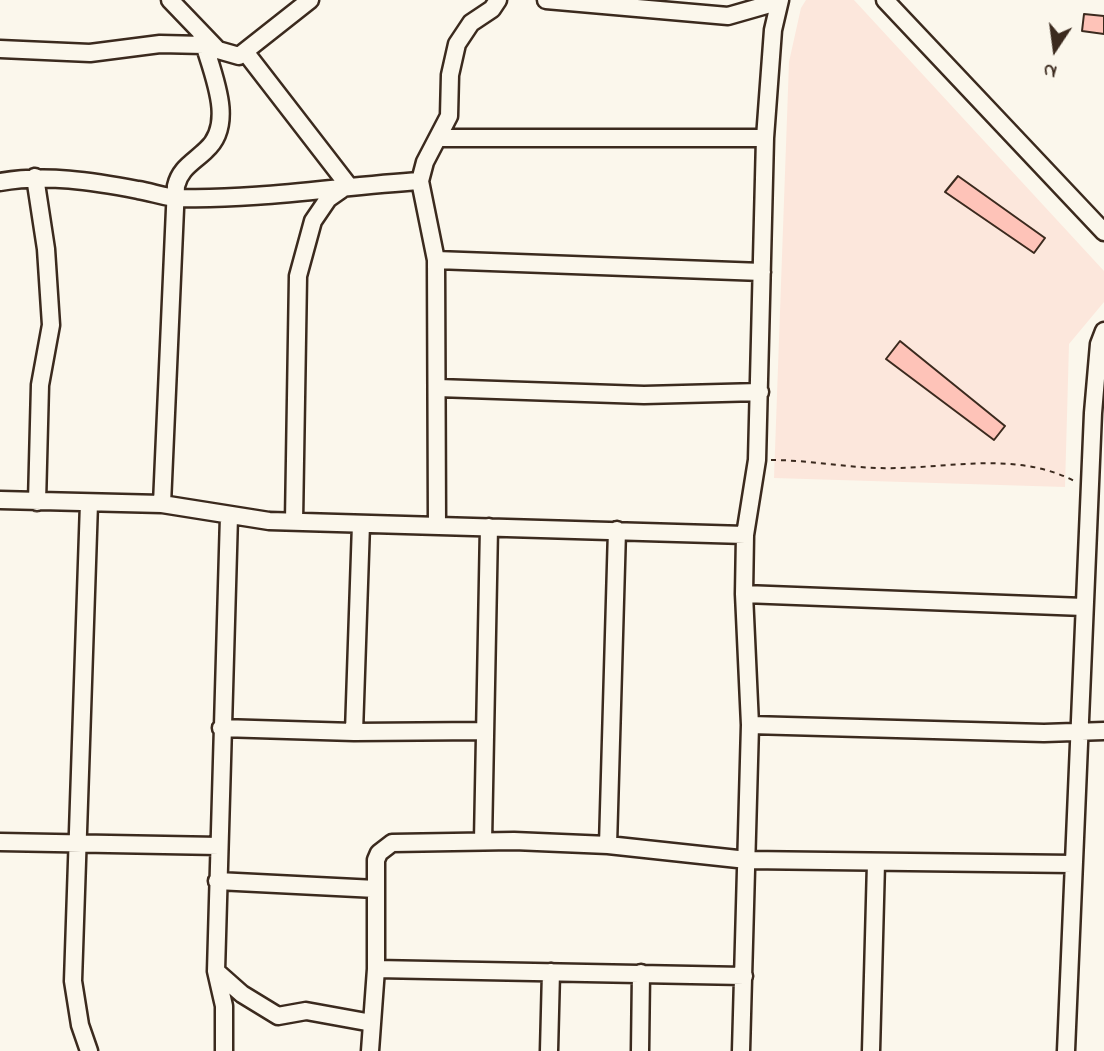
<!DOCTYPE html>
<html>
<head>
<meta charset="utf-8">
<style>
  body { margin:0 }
  #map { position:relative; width:1104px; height:1051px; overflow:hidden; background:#fbf7ec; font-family:"Indie Flower",sans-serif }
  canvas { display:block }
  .north { position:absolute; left:1020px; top:14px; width:70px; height:70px; -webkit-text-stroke:5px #fbf7ec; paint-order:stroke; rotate:193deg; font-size:19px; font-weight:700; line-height:28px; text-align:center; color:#3b2a1e }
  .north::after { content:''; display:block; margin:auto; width:24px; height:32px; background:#3b2a1e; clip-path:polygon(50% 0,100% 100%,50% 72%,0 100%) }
</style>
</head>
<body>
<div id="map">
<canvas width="1104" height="1051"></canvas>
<div class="north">N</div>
</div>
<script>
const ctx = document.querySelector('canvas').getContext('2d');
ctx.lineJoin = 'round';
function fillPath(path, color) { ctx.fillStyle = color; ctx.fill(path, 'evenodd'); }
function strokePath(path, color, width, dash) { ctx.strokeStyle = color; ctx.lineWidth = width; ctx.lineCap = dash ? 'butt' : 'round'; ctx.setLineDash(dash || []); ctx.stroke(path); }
fillPath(new Path2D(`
  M 806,0 L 854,0 L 1104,271 L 1104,302 L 1069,344 L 1065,487 L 774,478 L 789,62 L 801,8 Z`), '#fce7dc');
const building = new Path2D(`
  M 1084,14 L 1104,16 L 1104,34 L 1082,31 Z
  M 958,176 L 1045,238 L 1034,253 L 945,192 Z
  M 900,341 L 1005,426 L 994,440 L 886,359 Z`);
fillPath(building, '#fec3b8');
strokePath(building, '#3b2a1e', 2);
const minor = new Path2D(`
  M 170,0 L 218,50 L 239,56 L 310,0
  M 546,0 L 728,16 L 777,2
  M 885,0 L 1104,232
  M 0,49 L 90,53 L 160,44 L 204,45
  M 246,53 L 348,185 L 328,199 L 313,221 L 298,276 L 294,521
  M 439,138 L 765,138
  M 35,177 L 46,249 L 51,325 L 40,385 L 37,502
  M 0,182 C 46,174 92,181 138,190 C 152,192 166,198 180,198 C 260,200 340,186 420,181
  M 436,260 L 762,272
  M 438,388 L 644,395 L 760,392
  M 0,500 L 162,504 L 269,521 L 745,535
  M 162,504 L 176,186 C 180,168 194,162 206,150 C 238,122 209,67 201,33
  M 437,525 L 436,260 L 420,181 L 425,162 L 449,116 L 450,75 L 457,44 L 471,23 L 492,9 L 498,0
  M 744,594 L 1084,607
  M 750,725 L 1044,733 L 1104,731
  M 221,728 L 354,732 L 485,731
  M 354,732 L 361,524
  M 483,841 L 489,527
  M 0,842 L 219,846
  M 608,845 L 617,530
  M 217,881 L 376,889
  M 376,969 L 744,976
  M 216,971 L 242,994 L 278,1016 L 306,1011 L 372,1023
  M 89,1051 L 80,1025 L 73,981 L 89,503
  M 224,1051 L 224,1006 L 216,971 L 229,516
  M 370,1051 L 376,969 L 376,860 L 379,853 L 392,843 L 514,841 L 608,845 L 747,860 L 1073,864
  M 549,1051 L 551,972
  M 640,1051 L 641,973
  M 741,1051 L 750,725 L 744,594 L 745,535 L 757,460 L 765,138 L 773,30 L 780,0
  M 871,1051 L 876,863
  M 1066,1051 L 1093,413 L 1099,344 L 1104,331`);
strokePath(minor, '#3b2a1e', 21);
strokePath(new Path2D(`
  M 771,460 C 807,460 843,467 879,468 C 945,470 1015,449 1076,482`), '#3b2a1e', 2, [5, 5]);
strokePath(minor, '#fbf7ec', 16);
</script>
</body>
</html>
